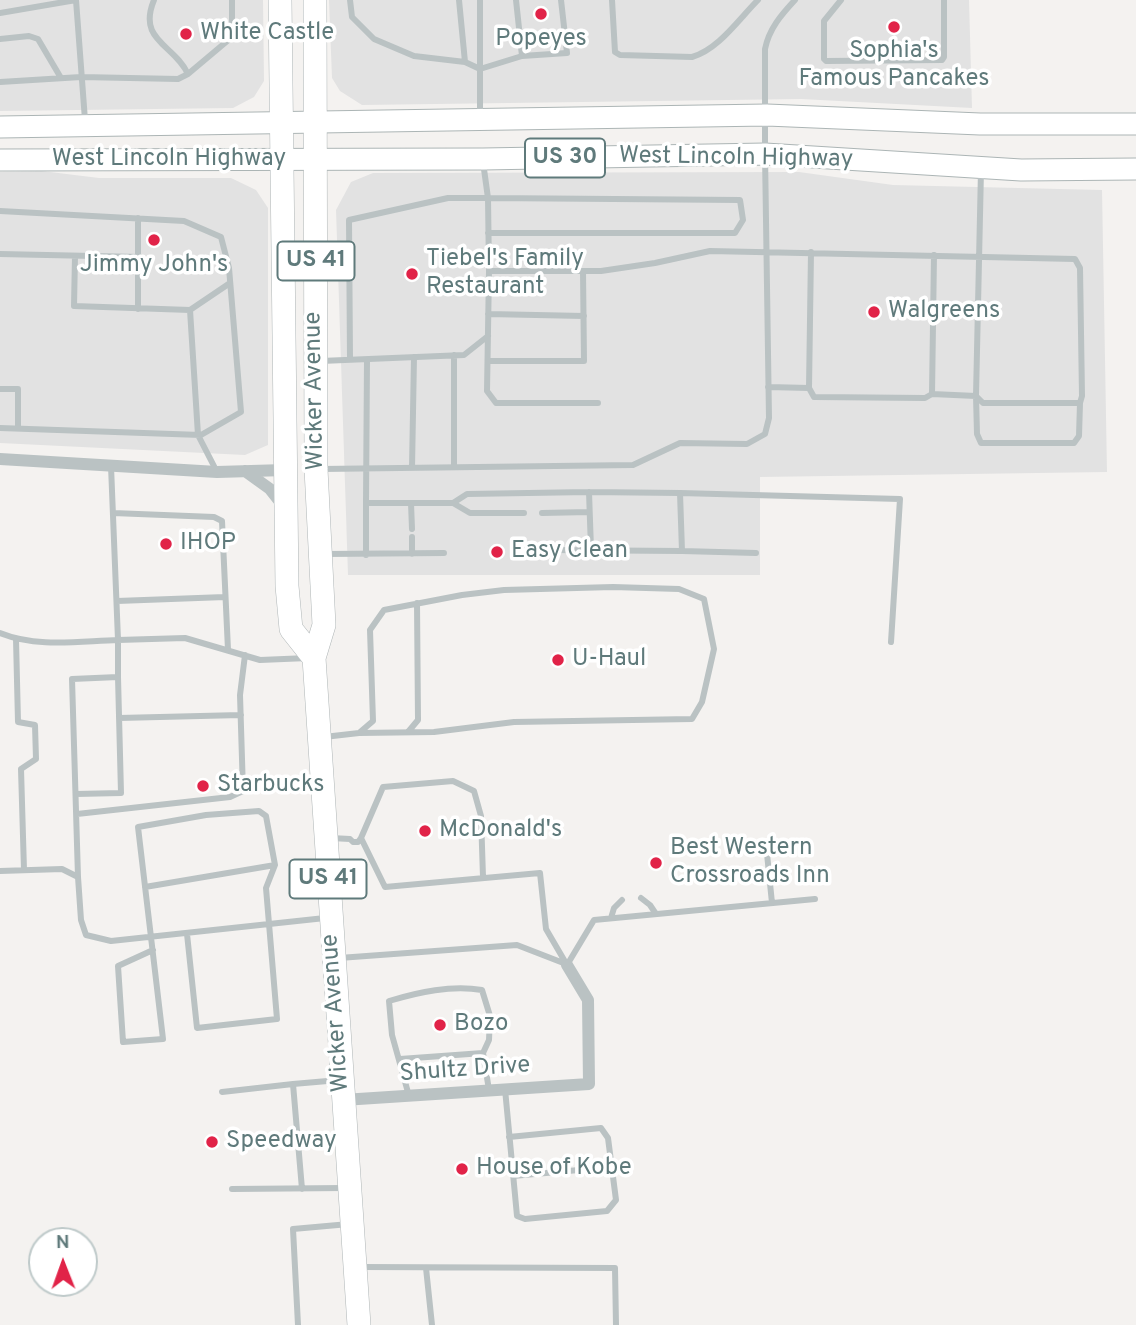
<!DOCTYPE html>
<html>
<head>
<meta charset="utf-8">
<style>
  body { margin:0 }
  #map { position:relative; width:1136px; height:1325px; overflow:hidden; background:#f4f2f0; font-family:Overpass,sans-serif }
  canvas { display:block }
  .north { position:absolute; left:28px; top:1227px; width:70px; height:70px; box-sizing:border-box; background:#fff; border:2px solid #bfcaca; border-radius:50%; rotate:359deg; font-size:19px; font-weight:700; line-height:28px; text-align:center; color:#5f7a7b }
  .north::after { content:''; display:block; margin:auto; width:24px; height:32px; background:#e12348; clip-path:polygon(50% 0,100% 100%,50% 72%,0 100%) }
</style>
</head>
<body>
<div id="map">
<canvas width="1136" height="1325"></canvas>
<div class="north">N</div>
</div>
<script>
const ctx = document.querySelector('canvas').getContext('2d');
ctx.lineJoin = 'round';
function fillPath(path, color) { ctx.fillStyle = color; ctx.fill(path, 'evenodd'); }
function strokePath(path, color, width, dash) { ctx.strokeStyle = color; ctx.lineWidth = width; ctx.lineCap = dash ? 'butt' : 'round'; ctx.setLineDash(dash || []); ctx.stroke(path); }
function label(font, color, halo, rows, align = 'center') {
  ctx.font = font + ' Overpass,sans-serif'; ctx.lineWidth = 7; ctx.setLineDash([]); ctx.textBaseline = 'middle'; ctx.strokeStyle = halo; ctx.fillStyle = color; for (const [text, x, y, turn = 0] of rows) {
    ctx.save(); ctx.translate(x, y); ctx.rotate((+turn || 0) * Math.PI / 180); ctx.textAlign = isNaN(turn) ? turn : align; if (halo) ctx.strokeText(text, 0, 0); ctx.fillText(text, 0, 0); ctx.restore();
  }
}
fillPath(new Path2D(`
  M 0,0 L 263,0 L 264,81 L 254,97 L 233,108 L 0,111 Z
  M 329,0 L 969,0 L 972,108 L 801,99 L 362,105 L 340,91 L 332,78 Z
  M 42,171 L 99,178 L 231,178 L 256,190 L 268,208 L 268,445 L 245,455 L 0,443 L 0,172 Z
  M 799,172 L 893,185 L 1102,190 L 1107,472 L 760,477 L 760,575 L 348,575 L 336,210 L 351,182 L 373,173 Z`), '#e2e2e2');
const primary = new Path2D(`
  M 0,127 L 767,115 L 980,124 L 1136,124
  M 0,160 L 483,159 L 765,154 L 1021,170 L 1136,169`);
const highway = new Path2D(`
  M 280,0 L 287,586 L 291,629 L 314,658
  M 315,0 L 316,469 L 324,625 L 314,658 L 359,1325`);
strokePath(primary, '#acb5b5', 23);
strokePath(highway, '#aeb5b6', 24);
strokePath(new Path2D(`
  M 76,0 L 85,120
  M 154,0 C 137,41 174,44 188,74
  M 350,0 L 352,17 L 374,39 L 414,56 L 465,62
  M 459,0 L 465,62 L 480,69 L 522,56 L 567,53 L 561,0
  M 480,0 L 480,115
  M 516,0 L 522,56
  M 612,0 L 615,52 L 620,55 L 692,57 C 718,50 739,19 758,0
  M 841,0 L 824,21 L 824,59 L 826,61 L 942,60 L 944,57 L 944,0
  M 0,13 L 76,0
  M 0,39 L 29,36 L 38,39 L 61,78
  M 0,82 L 81,77 L 178,79 L 188,74 L 232,37 L 232,0
  M 0,211 L 184,221 L 221,237 L 229,268 L 241,412 L 201,435 L 0,428
  M 488,233 L 735,233 L 743,220 L 740,200 L 488,198 L 489,271
  M 0,254 L 140,257
  M 934,255 L 932,394 L 976,396 L 977,434 L 981,443 L 1074,443 L 1079,436 L 1080,403
  M 75,256 L 74,306 L 190,310 L 230,283
  M 138,309 L 138,218
  M 190,310 L 198,435 L 217,472
  M 488,314 L 584,316
  M 454,355 L 454,467
  M 350,359 L 349,220 L 448,198 L 488,198 L 483,162
  M 321,361 L 464,355 L 488,336
  M 488,361 L 584,361 L 583,271
  M 768,387 L 809,388 L 811,252
  M 809,388 L 814,397 L 925,398 L 932,394
  M 0,389 L 18,389 L 18,428
  M 598,403 L 496,403 L 487,391 L 489,271 L 601,271 L 655,263 L 710,251 L 1075,259 L 1080,268 L 1082,396 L 1080,403 L 983,403 L 976,396 L 981,170
  M 412,468 L 414,357
  M 322,469 L 633,465 L 680,443 L 747,444 L 765,434 L 769,418 L 765,154 L 765,49 C 769,29 781,15 795,0
  M 589,492 L 591,549
  M 680,493 L 900,499 L 891,642
  M 366,503 L 367,360
  M 411,503 L 412,529
  M 453,503 L 470,513 L 524,513
  M 113,513 L 214,517 L 222,521 L 228,650
  M 542,513 L 589,512
  M 412,537 L 412,554
  M 682,551 L 756,553
  M 326,554 L 444,553
  M 366,555 L 366,503 L 453,503 L 467,494 L 589,492 L 680,493 L 682,551 L 549,550
  M 117,601 L 225,597
  M 0,633 C 37,648 79,641 118,640 L 111,466
  M 16,639 L 18,722 L 35,725 L 36,759 L 21,769 L 24,870
  M 119,718 L 241,715
  M 408,732 L 418,720 L 417,603
  M 324,737 L 359,733 L 373,721 L 370,630 L 384,610 L 462,595 L 504,590 L 613,587 L 679,589 L 704,599 L 714,649 L 702,702 L 692,719 L 514,722 L 434,732 L 359,733
  M 76,794 L 121,793 L 118,677
  M 77,814 L 230,797 L 243,791 L 240,695 L 245,655
  M 331,838 L 350,839 L 353,842 L 358,842 L 361,838
  M 766,844 L 772,903
  M 0,871 L 62,869 L 78,877 L 81,920 L 86,935 L 111,941 L 325,918
  M 78,877 L 72,679 L 118,677 L 118,640 L 185,638 L 260,660 L 308,658
  M 483,877 L 481,816 L 474,791 L 453,781 L 383,787 L 361,838 L 385,887 L 540,873 L 546,929 L 567,965
  M 145,887 L 275,865
  M 641,898 L 650,905 L 656,914
  M 611,918 L 614,908 L 622,900
  M 153,950 L 118,966 L 123,1042 L 163,1039 L 138,827 L 206,815 L 259,811 L 266,816 L 275,865 L 266,888 L 277,1019 L 197,1028 L 187,934
  M 339,958 L 517,945 L 566,964
  M 567,965 L 594,920 L 815,899
  M 400,1059 L 483,1053
  M 293,1084 L 339,1080
  M 505,1089 L 517,1216 L 525,1219 L 607,1211 L 616,1200 L 608,1138 L 601,1128 L 509,1137
  M 222,1092 L 293,1084 L 302,1189
  M 409,1096 L 392,1035 L 389,1001 C 419,992 451,985 482,990 L 490,1016 L 489,1040 L 483,1053 L 489,1090
  M 513,1176 L 612,1167
  M 232,1189 L 344,1188
  M 360,1267 L 615,1268 L 616,1325
  M 426,1268 L 432,1325
  M 298,1325 L 293,1229 L 349,1224`), '#bac2c3', 6);
strokePath(new Path2D(`
  M 0,459 L 217,472 L 285,470
  M 245,471 L 270,489 L 285,508
  M 343,1100 L 589,1084 L 588,1000 L 567,965`), '#bac2c3', 12);
strokePath(primary, '#fff', 21);
strokePath(highway, '#fff', 23);
for (const [x, y, r, color] of [
  [541,14,7,"#e12348"],
  [894,27,7,"#e12348"],
  [186,34,7,"#e12348"],
  [154,240,7,"#e12348"],
  [412,274,7,"#e12348"],
  [874,312,7,"#e12348"],
  [166,544,7,"#e12348"],
  [497,552,7,"#e12348"],
  [558,660,7,"#e12348"],
  [203,786,7,"#e12348"],
  [425,831,7,"#e12348"],
  [656,863,7,"#e12348"],
  [440,1025,7,"#e12348"],
  [212,1142,7,"#e12348"],
  [462,1169,7,"#e12348"]
]) { const dot = new Path2D(); dot.arc(x, y, r, 0, 2 * Math.PI); ctx.fillStyle = color; ctx.fill(dot); strokePath(dot, '#fff', 2.5); }
for (const [x, y, w] of [
  [565,158,80],
  [316,261,77],
  [328,879,77]
]) { const box = new Path2D(); box.roundRect(x - w / 2, y - 19.5, w, 39, 5); ctx.fillStyle = '#fff'; ctx.fill(box); strokePath(box, '#5f7a7b', 2); }
label('bold 23px', '#5f7a7b', null, [
  ["US 30",565,158],
  ["US 41",316,261],
  ["US 41",328,879]
]);
label('24px', '#5f7a7b', '#fff', [
  ["White Castle",200,34],
  ["Popeyes",541,40,"center"],
  ["Sophia's",894,52,"center"],
  ["Famous Pancakes",894,80,"center"],
  ["Tiebel's Family",426,260],
  ["Restaurant",426,288],
  ["Jimmy John's",154,266,"center"],
  ["Walgreens",888,312],
  ["IHOP",180,544],
  ["Easy Clean",511,552],
  ["U-Haul",572,660],
  ["Starbucks",217,786],
  ["McDonald's",439,831],
  ["Best Western",670,849],
  ["Crossroads Inn",670,877],
  ["Bozo",454,1025],
  ["Speedway",226,1142],
  ["House of Kobe",476,1169]
], 'left');
label('24px', '#5f7a7b', '#fff', [
  ["West Lincoln Highway",736,159,1],
  ["West Lincoln Highway",169,160],
  ["Wicker Avenue",316,391,-91],
  ["Wicker Avenue",337,1013,-94],
  ["Shultz Drive",465,1071,-4]
]);
</script>
</body>
</html>
